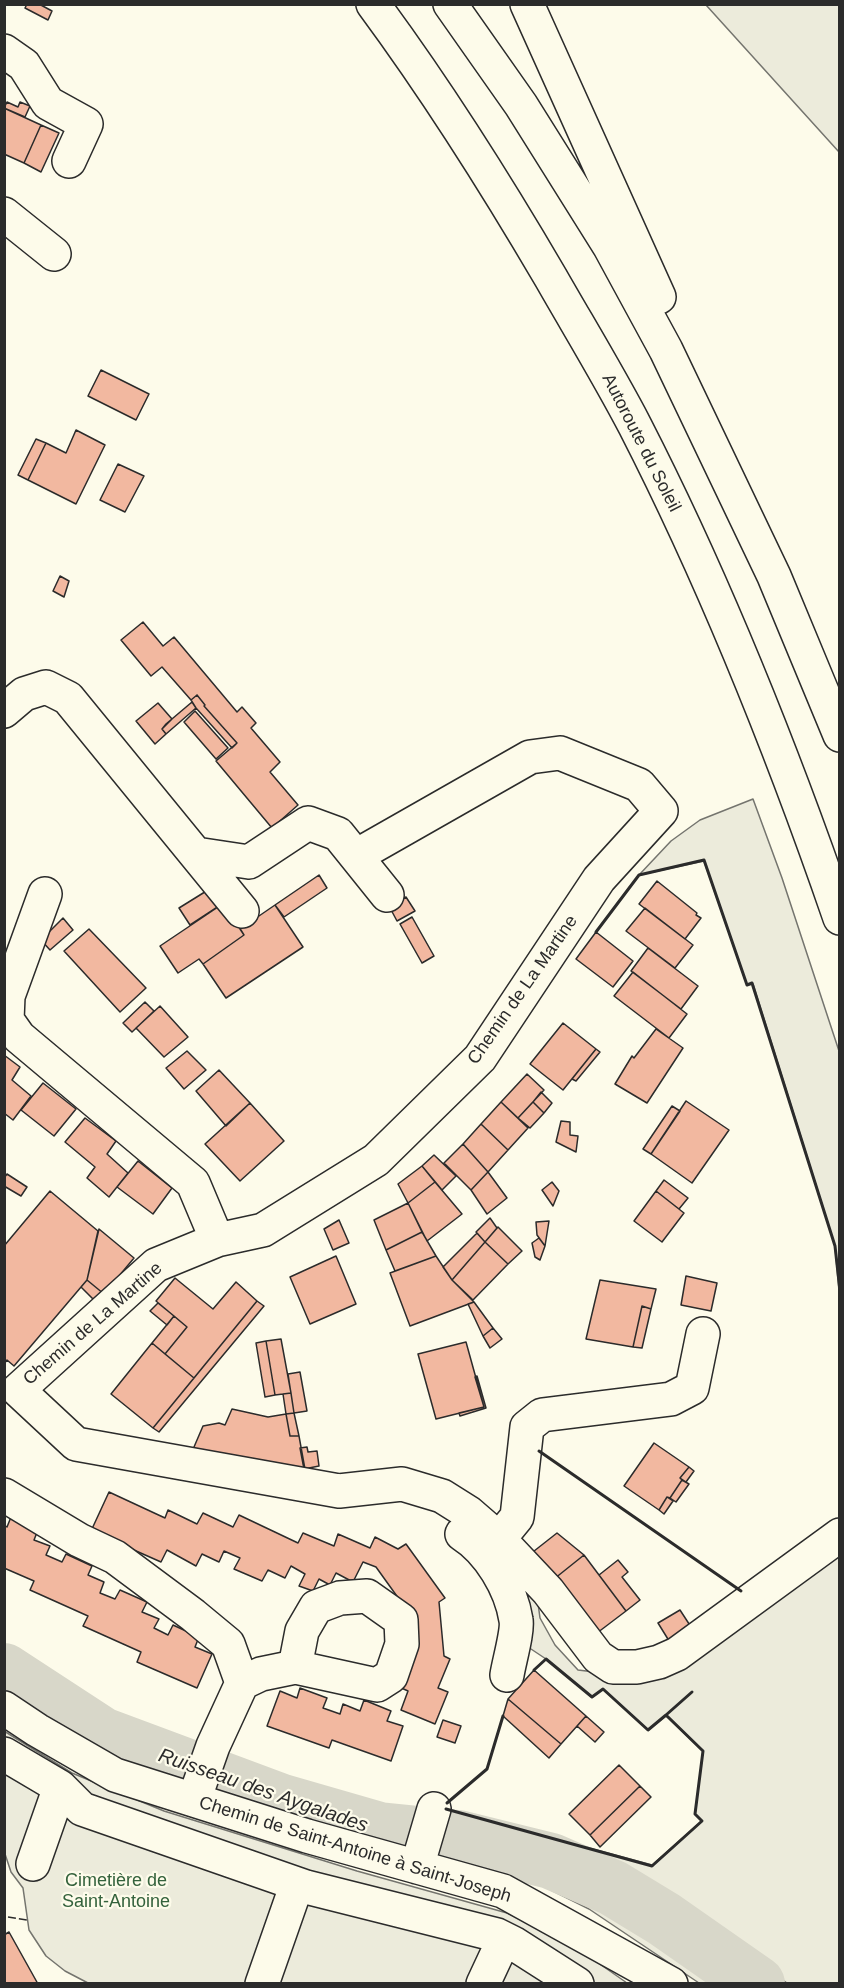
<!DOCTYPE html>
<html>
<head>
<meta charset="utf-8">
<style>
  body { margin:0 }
  #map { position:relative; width:844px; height:1988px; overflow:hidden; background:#fdfbea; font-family:Arial,sans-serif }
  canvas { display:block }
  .frame { position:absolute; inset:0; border:6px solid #2b2b2b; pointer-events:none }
</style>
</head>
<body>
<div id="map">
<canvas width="844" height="1988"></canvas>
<div class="frame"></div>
</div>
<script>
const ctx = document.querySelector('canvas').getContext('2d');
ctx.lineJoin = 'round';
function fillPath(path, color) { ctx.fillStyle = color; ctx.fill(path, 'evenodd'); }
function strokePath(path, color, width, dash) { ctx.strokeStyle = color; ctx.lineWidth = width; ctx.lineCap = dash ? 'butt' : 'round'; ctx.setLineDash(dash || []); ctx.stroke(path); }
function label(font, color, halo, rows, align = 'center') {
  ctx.font = font + ' Arial,sans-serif'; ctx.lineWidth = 4.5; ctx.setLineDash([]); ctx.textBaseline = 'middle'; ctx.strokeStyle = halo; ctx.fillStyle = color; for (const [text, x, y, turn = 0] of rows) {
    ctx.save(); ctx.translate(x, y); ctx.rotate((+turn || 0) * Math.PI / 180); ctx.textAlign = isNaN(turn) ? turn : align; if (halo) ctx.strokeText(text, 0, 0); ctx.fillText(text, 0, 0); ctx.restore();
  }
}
const green = new Path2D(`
  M 706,5 L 839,5 L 839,152 Z
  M 753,799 L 782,878 L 839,1051 L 839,1291 L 835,1246 L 753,984 L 747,985 L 704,861 L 639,875 L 671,841 L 700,820 Z
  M 419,1504 L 450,1509 L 537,1596 L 540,1618 L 555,1645 L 578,1670 L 611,1674 L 839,1550 L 839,1983 L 787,1983 L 705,1926 L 619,1875 L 539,1851 L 434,1825 L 441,1808 L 652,1865 L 702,1821 L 695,1814 L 703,1751 L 666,1716 L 648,1730 L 603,1689 L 592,1697 L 546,1659 L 525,1645 L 452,1520 Z
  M 4,1731 L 72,1773 L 164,1811 L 357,1871 L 507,1913 L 574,1946 L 627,1983 L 88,1983 L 65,1971 L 46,1956 L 29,1930 L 23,1888 L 11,1872 L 5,1854 Z
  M 427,1849 L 517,1861 L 613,1900 L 744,1983 L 699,1983 L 589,1909 L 523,1876 Z`);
fillPath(green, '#ecebdb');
strokePath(green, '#74746e', 1.5);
strokePath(new Path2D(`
  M 4,1671 L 102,1735 L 282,1802 L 379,1830 L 458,1838 L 551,1861 L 613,1888 L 664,1919 L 757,1984`), '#d8d7c9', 56);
const building = new Path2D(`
  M 27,4 L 39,4 L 52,11 L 48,20 L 25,8 Z
  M 7,102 L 18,107 L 20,102 L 30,106 L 25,117 L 4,108 Z
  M 4,108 L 41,125 L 24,163 L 4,154 Z
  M 41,125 L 59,133 L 41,172 L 24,163 Z
  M 101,370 L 149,394 L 136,420 L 88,396 Z
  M 76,430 L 105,445 L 76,504 L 28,480 L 46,443 L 66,453 Z
  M 36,439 L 46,443 L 28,480 L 18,475 Z
  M 118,464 L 144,476 L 125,512 L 100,500 Z
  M 60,576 L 69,581 L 64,597 L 53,591 Z
  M 143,622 L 163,646 L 174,637 L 237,712 L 242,707 L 256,723 L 251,728 L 280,762 L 270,772 L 298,805 L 272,828 L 216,761 L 237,743 L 204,706 L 205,705 L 197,695 L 191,700 L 162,667 L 151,676 L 121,640 Z
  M 197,695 L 205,705 L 204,706 L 237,743 L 232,748 L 196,708 L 191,700 Z
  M 192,702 L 196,708 L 166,734 L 162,729 L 166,724 Z
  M 158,703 L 172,719 L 162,729 L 166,734 L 155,744 L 136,721 Z
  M 195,711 L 228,748 L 216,759 L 184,722 Z
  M 319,875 L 327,888 L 284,917 L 275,905 Z
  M 657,881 L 697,913 L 696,915 L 701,918 L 685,939 L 639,904 Z
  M 208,890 L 219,906 L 190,925 L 179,908 Z
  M 406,897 L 415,911 L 397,921 L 389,906 Z
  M 224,903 L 244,935 L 203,964 L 199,959 L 178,973 L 160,946 Z
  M 275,905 L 303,947 L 226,998 L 203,964 L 244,935 L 240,929 Z
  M 645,908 L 693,945 L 675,968 L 626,931 Z
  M 412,917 L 434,956 L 422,963 L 400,924 Z
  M 63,918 L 73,930 L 50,950 L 41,940 Z
  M 89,929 L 146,988 L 120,1012 L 64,951 Z
  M 596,932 L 633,961 L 613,987 L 576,959 Z
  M 648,948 L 698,986 L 681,1009 L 631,971 Z
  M 633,972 L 687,1014 L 669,1038 L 614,996 Z
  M 145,1002 L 154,1011 L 132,1032 L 123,1023 Z
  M 160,1006 L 188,1037 L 164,1057 L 136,1028 Z
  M 563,1023 L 596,1049 L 563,1090 L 530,1064 Z
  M 656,1029 L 683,1048 L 647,1103 L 615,1084 L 632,1056 L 634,1058 Z
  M 596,1049 L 600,1052 L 576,1081 L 572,1079 Z
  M 187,1051 L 206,1070 L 184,1089 L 166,1068 Z
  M 4,1055 L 20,1067 L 12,1080 L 31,1096 L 13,1120 L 4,1113 Z
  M 219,1070 L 250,1103 L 226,1126 L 196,1091 Z
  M 527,1074 L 544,1090 L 518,1118 L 501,1102 Z
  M 43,1083 L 76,1109 L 54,1136 L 21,1110 Z
  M 541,1092 L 552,1103 L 544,1113 L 533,1102 Z
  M 686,1101 L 729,1130 L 692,1183 L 651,1154 Z
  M 501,1102 L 528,1128 L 508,1150 L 481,1124 Z
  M 533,1102 L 544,1113 L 530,1128 L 518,1118 Z
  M 250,1103 L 284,1141 L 240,1181 L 205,1144 Z
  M 672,1106 L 680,1111 L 651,1154 L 643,1149 Z
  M 85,1118 L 116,1141 L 107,1154 L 128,1173 L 109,1197 L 87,1178 L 95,1167 L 65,1142 Z
  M 561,1121 L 570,1122 L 570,1135 L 578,1136 L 576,1152 L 556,1142 Z
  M 481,1124 L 508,1150 L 488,1172 L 463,1144 Z
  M 463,1144 L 488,1172 L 471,1190 L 444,1163 Z
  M 434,1155 L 456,1176 L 442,1190 L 422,1166 Z
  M 138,1161 L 172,1188 L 153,1214 L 117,1187 Z
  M 422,1166 L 435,1182 L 408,1203 L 398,1184 Z
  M 488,1172 L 507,1198 L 487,1214 L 471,1190 Z
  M 7,1174 L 27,1187 L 21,1196 L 4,1186 L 4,1178 Z
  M 664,1180 L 688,1198 L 679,1209 L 656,1191 Z
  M 435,1182 L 462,1214 L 427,1241 L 408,1203 Z
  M 552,1182 L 559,1191 L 553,1206 L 542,1190 Z
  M 50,1191 L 98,1231 L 87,1280 L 14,1366 L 7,1360 L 4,1364 L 4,1246 Z
  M 656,1191 L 684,1213 L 662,1242 L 634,1221 Z
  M 408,1203 L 422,1232 L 386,1250 L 374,1220 Z
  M 490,1218 L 497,1228 L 485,1242 L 476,1232 Z
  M 339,1220 L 349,1243 L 333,1250 L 324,1229 Z
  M 549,1221 L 545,1246 L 537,1235 L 536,1222 Z
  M 498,1227 L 522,1251 L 508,1264 L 485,1242 Z
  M 99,1229 L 134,1258 L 104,1294 L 87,1280 Z
  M 422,1232 L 436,1256 L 395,1271 L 386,1250 Z
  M 477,1233 L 485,1242 L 452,1280 L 443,1267 Z
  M 539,1238 L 545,1246 L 540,1260 L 535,1257 L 532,1243 Z
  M 485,1242 L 508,1264 L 473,1300 L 452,1280 Z
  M 336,1256 L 356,1304 L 310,1324 L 290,1277 Z
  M 436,1256 L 452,1280 L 474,1302 L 410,1326 L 390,1273 Z
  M 686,1276 L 717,1283 L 711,1311 L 681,1305 Z
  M 175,1278 L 213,1309 L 236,1282 L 257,1301 L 194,1378 L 165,1354 L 187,1327 L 156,1301 Z
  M 87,1280 L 104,1294 L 96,1302 L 81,1287 Z
  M 600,1280 L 656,1289 L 651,1309 L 642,1306 L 633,1347 L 586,1339 Z
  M 257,1301 L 264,1306 L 159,1432 L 153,1428 Z
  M 474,1302 L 493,1328 L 483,1336 L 468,1304 Z
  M 158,1303 L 174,1316 L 167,1325 L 150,1311 Z
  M 642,1306 L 651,1309 L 642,1348 L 633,1347 Z
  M 174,1316 L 187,1327 L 165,1354 L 152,1343 Z
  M 493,1328 L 502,1339 L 490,1348 L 483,1336 Z
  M 281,1339 L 291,1393 L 275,1395 L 266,1341 Z
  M 266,1341 L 275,1395 L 265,1397 L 256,1343 Z
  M 466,1342 L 484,1407 L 436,1419 L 418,1354 Z
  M 152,1343 L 194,1378 L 153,1428 L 111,1394 Z
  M 300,1372 L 307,1411 L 294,1413 L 288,1374 Z
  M 477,1376 L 486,1408 L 460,1416 L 459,1413 L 484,1407 L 475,1377 Z
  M 291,1393 L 294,1413 L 286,1414 L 283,1394 Z
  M 232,1409 L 268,1417 L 286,1414 L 290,1436 L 299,1436 L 306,1475 L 191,1454 L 203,1426 L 219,1423 L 225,1425 Z
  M 294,1413 L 299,1436 L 290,1436 L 286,1414 Z
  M 654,1443 L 689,1467 L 680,1478 L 682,1480 L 670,1498 L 667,1497 L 659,1510 L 624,1486 Z
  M 307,1447 L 308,1452 L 317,1451 L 319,1466 L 304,1469 L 300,1448 Z
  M 689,1467 L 694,1471 L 686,1482 L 680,1478 Z
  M 682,1480 L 689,1484 L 676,1502 L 670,1498 Z
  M 109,1492 L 165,1518 L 168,1510 L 197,1524 L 203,1513 L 233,1527 L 239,1515 L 298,1543 L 303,1533 L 334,1546 L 338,1534 L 370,1548 L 375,1537 L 398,1549 L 406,1544 L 445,1598 L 439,1602 L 444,1656 L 450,1659 L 438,1688 L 448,1692 L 435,1724 L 401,1710 L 408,1691 L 397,1686 L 414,1620 L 376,1567 L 363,1562 L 353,1582 L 336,1573 L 330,1585 L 319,1579 L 313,1591 L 299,1586 L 305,1574 L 291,1566 L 285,1578 L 268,1570 L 262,1581 L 234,1569 L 240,1558 L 224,1551 L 219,1562 L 202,1554 L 196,1566 L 167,1550 L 161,1562 L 91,1531 Z
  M 667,1497 L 673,1501 L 664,1514 L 659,1510 Z
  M 11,1517 L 38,1530 L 34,1540 L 50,1546 L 46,1555 L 62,1562 L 66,1554 L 92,1566 L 88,1575 L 104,1582 L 100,1593 L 115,1599 L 120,1590 L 147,1602 L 142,1612 L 159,1619 L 154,1628 L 168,1635 L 173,1625 L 199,1637 L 195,1647 L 212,1654 L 197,1688 L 137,1662 L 141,1652 L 83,1626 L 88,1616 L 30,1590 L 34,1581 L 4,1568 L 4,1525 L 7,1527 Z
  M 557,1533 L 584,1555 L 554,1579 L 529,1555 Z
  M 584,1555 L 626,1611 L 597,1633 L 554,1579 Z
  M 618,1560 L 628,1572 L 622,1577 L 640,1600 L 626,1611 L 599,1575 Z
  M 680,1610 L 693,1630 L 671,1644 L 658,1623 Z
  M 534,1670 L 586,1716 L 561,1744 L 508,1699 Z
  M 300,1688 L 327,1698 L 323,1708 L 340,1714 L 343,1704 L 360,1711 L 364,1700 L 391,1711 L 387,1721 L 403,1726 L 391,1761 L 332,1740 L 329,1748 L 267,1726 L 280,1691 L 297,1698 Z
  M 508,1699 L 561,1744 L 549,1758 L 503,1716 Z
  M 586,1716 L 604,1732 L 595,1742 L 577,1726 Z
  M 443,1720 L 461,1726 L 455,1743 L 437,1737 Z
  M 619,1765 L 640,1786 L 590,1835 L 569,1814 Z
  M 640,1786 L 651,1797 L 600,1847 L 590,1835 Z
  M 9,1932 L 38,1984 L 4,1984 L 4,1935 Z`);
fillPath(building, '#f2b8a0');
strokePath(building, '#2b2b2b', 1.5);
const minor = new Path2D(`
  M 4,51 L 24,65 L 48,103 L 86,124 L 69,161
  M 4,214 L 54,254
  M 4,711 L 24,694 L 46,687 L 68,698 L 242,911
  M 196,854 L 249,862 L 308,823 L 338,834 L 387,895
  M 45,894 L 8,996 L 7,1020 L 19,1037 L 193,1183 L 217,1240
  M 18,1390 L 156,1265 L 217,1240 L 263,1230 L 376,1160 L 480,1058 L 599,879 L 661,811 L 639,785 L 560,753 L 530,757 L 356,856
  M 18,1390 L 76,1444 L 339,1491 L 402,1484 L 442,1496 L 469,1513 L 499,1539 L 548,1591 L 598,1657 L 613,1667 L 637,1667 L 659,1662 L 677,1654 L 840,1535
  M 4,1495 L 79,1540 L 115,1557 L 193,1615 L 228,1644 L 242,1683
  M 462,1534 C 489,1551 511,1588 516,1620 C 518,1631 509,1662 507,1675
  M 499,1539 L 517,1517 L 527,1427 L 542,1415 L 671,1399 L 692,1388 L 703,1334
  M 4,1708 L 37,1730 L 115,1775 L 307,1836 L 503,1891 L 671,1984
  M 4,1754 L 60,1787 L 82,1809 L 306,1887 L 497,1935 L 513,1943 L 577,1984
  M 194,1800 L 213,1746 L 242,1683 L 261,1674 L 295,1667 L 377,1685 L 391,1676 L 402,1644 L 401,1620 L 367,1596 L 340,1598 L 316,1607 L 302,1631 L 295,1667
  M 33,1864 L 60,1787
  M 417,1867 L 434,1809
  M 262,1984 L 297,1884
  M 483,1984 L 504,1939`);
const highway = new Path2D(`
  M 373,4 C 438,92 496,184 551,278 C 579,327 609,376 635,426 C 716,584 782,750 840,918
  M 450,4 L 521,105 L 610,247 L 666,350 L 774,576 L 840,735
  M 527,4 L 659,297`);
strokePath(minor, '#2b2b2b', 36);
strokePath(highway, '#2b2b2b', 36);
strokePath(minor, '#fdfbea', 33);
strokePath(highway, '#fdfbea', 33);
strokePath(new Path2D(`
  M 8,1917 L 27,1920`), '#2b2b2b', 1.5, [8, 3]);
strokePath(new Path2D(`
  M 596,932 L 639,875 L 704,860 L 747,985 L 752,983 L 835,1246 L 840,1291
  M 539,1451 L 741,1591
  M 666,1715 L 692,1692
  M 447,1803 L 487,1769 L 503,1716
  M 446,1809 L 652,1866 L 702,1821 L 695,1814 L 703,1751 L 666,1715 L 648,1730 L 603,1689 L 592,1697 L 546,1659 L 534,1670`), '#2b2b2b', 3);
label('18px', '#2b2b2b', '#fdfbea', [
  ["Autoroute du Soleil",641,443,63],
  ["Chemin de La Martine",523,990,-55],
  ["Chemin de La Martine",93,1324,-41],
  ["Chemin de Saint-Antoine à Saint-Joseph",355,1850,17]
]);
label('18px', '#34623c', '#fdfbea', [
  ["Cimetière de",116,1881],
  ["Saint-Antoine",116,1902]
]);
label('italic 20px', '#2b2b2b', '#fdfbea', [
  ["Ruisseau des Aygalades",263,1791,19]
]);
</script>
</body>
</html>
